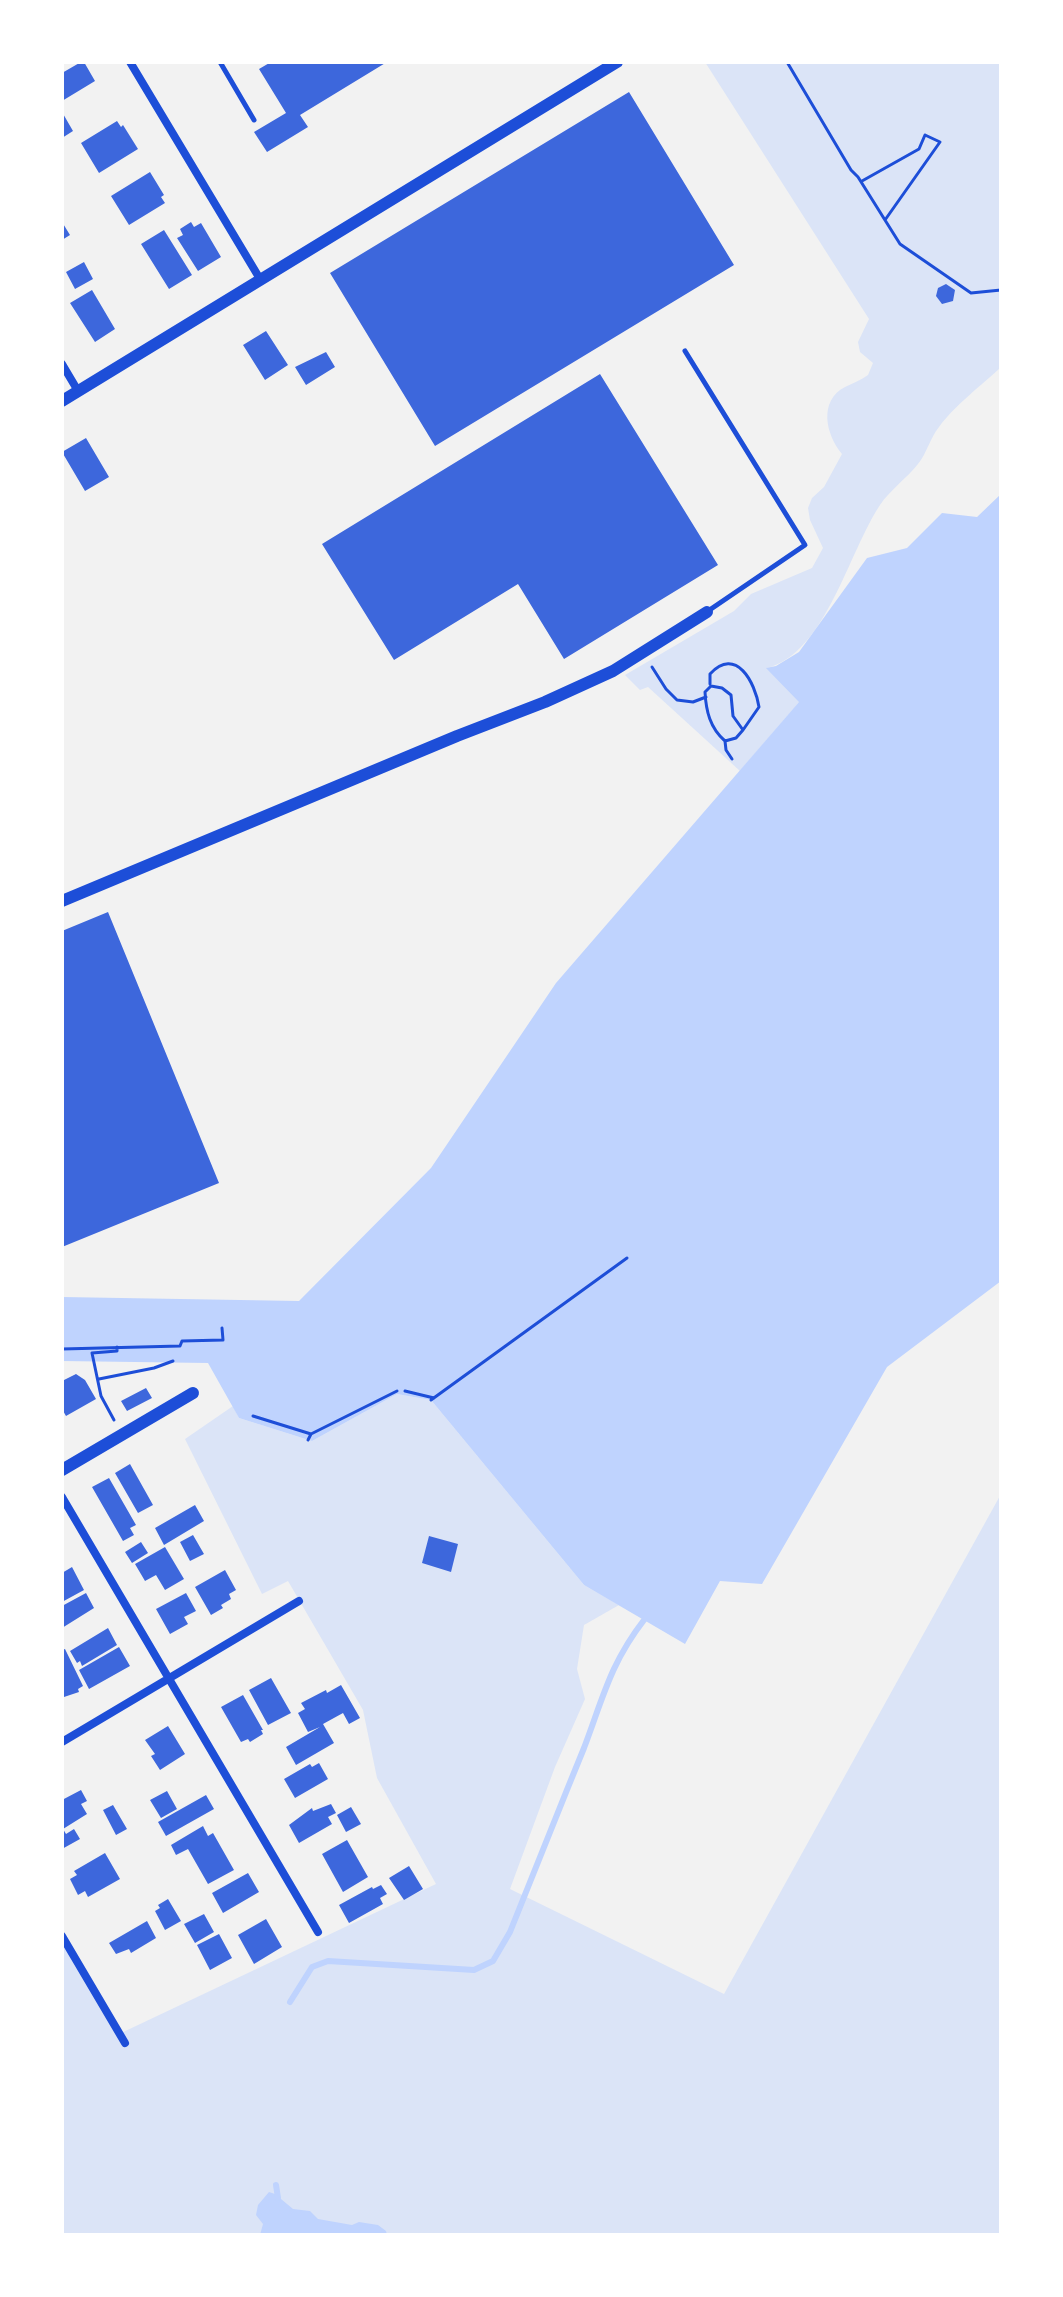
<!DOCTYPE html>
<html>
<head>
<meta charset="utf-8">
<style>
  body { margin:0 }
  #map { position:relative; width:1063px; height:2297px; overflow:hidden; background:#f2f2f2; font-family:Cabin,sans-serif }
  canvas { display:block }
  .frame { position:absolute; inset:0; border:64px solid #fff; pointer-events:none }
</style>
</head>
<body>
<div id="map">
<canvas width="1063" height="2297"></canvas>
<div class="frame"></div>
</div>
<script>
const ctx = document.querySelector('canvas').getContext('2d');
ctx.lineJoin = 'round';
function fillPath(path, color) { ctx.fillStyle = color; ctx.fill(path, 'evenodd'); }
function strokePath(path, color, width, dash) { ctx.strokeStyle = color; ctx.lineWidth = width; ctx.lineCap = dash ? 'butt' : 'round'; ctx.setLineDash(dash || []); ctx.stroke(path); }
fillPath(new Path2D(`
  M 705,62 L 1001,62 L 1001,367 C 982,385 954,406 939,427 C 930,438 927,453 918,464 C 906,479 890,490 880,505 C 849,551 825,654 767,668 L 800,701 L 740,771 L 648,687 L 640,690 L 625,675 L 734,611 L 751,594 L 812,568 L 823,548 L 810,520 L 808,508 L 812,498 L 824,487 L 842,454 C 826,435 818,401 845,387 C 853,383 861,380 868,375 L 873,363 L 860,352 L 858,342 L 869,319 Z
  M 397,1394 L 431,1400 L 584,1585 L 619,1605 L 584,1625 L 577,1669 L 585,1699 L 555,1767 L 510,1889 L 724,1994 L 1001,1494 L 1001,2235 L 62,2235 L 62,1936 L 119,2034 L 436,1884 L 377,1778 L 363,1710 L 288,1581 L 262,1594 L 185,1439 L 233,1406 L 239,1418 L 312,1441 Z`), '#dbe4f7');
fillPath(new Path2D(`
  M 1001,494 L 1001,1281 L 887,1367 L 762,1584 L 720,1581 L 685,1644 L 584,1585 L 431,1400 L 397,1394 L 312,1441 L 239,1418 L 208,1363 L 62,1361 L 62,1297 L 299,1301 L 431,1168 L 556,983 L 799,702 L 766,668 L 776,666 L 799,652 L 867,558 L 907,548 L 942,513 L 977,517 Z
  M 269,2192 L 275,2194 L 293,2209 L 310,2211 L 318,2219 L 352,2225 L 359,2222 L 378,2225 L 386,2231 L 387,2235 L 260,2235 L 263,2224 L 256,2215 L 258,2205 Z`), '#bfd3fe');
strokePath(new Path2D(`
  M 290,2002 L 312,1967 L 328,1961 L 474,1970 L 493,1961 L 510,1932 C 535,1870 559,1809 584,1748 C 603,1698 610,1664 644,1620
  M 276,2185 L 278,2198`), '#bfd3fe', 6);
fillPath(new Path2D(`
  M 81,62 L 84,62 L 95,81 L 62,101 L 62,73 Z
  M 271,62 L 387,62 L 300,115 L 308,127 L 267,152 L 254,132 L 286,113 L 259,69 Z
  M 629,92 L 734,265 L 435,446 L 330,273 Z
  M 62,112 L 73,131 L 62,138 Z
  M 117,121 L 121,127 L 123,125 L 138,149 L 99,173 L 81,143 Z
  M 150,172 L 164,195 L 161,197 L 165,203 L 129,225 L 111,196 Z
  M 62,222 L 70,235 L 62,240 Z
  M 191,222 L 194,227 L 201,223 L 221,257 L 198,271 L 177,238 L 183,235 L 180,229 Z
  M 164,230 L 192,275 L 169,289 L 141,244 Z
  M 84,262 L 93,279 L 75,289 L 66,272 Z
  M 946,284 L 955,290 L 953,301 L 942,304 L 936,296 L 938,288 Z
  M 92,290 L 115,329 L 95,342 L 70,303 Z
  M 266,331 L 288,365 L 265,380 L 243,345 Z
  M 326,352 L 335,367 L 306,385 L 295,367 Z
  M 600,374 L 718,565 L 564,659 L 518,584 L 394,660 L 322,544 Z
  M 86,438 L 109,477 L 85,491 L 62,452 Z
  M 108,912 L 219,1183 L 62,1247 L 62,931 Z
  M 76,1374 L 85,1380 L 96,1399 L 66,1416 L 62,1409 L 62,1381 Z
  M 146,1388 L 152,1398 L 127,1411 L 121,1401 Z
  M 130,1464 L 153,1505 L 138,1513 L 115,1473 Z
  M 109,1478 L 136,1525 L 130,1528 L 134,1535 L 123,1541 L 92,1487 Z
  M 195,1505 L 204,1521 L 164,1545 L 155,1528 Z
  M 193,1535 L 204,1554 L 190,1561 L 180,1542 Z
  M 429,1536 L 458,1544 L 451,1572 L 422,1563 Z
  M 141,1542 L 148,1553 L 132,1563 L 125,1552 Z
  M 165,1547 L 184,1579 L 165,1590 L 156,1575 L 145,1581 L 135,1564 Z
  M 72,1567 L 84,1590 L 62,1602 L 62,1573 Z
  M 225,1570 L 236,1590 L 229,1594 L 231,1599 L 221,1605 L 223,1608 L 211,1615 L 195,1587 Z
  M 86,1593 L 94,1608 L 62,1628 L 62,1606 Z
  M 186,1593 L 196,1611 L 184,1617 L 188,1624 L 170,1634 L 156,1609 Z
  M 108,1628 L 117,1645 L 82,1666 L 80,1661 L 77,1663 L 70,1651 Z
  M 119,1647 L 130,1666 L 89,1689 L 79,1670 Z
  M 65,1649 L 83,1686 L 78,1689 L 79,1692 L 64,1697 L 62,1693 L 62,1650 Z
  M 271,1678 L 291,1713 L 268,1725 L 249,1690 Z
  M 341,1685 L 360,1718 L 349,1724 L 343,1713 L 323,1724 L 334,1743 L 296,1765 L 286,1747 L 320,1727 L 308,1732 L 298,1713 L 305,1709 L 301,1703 L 326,1690 L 327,1693 Z
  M 243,1695 L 263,1730 L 261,1730 L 263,1734 L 250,1742 L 248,1739 L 241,1742 L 221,1707 Z
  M 168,1726 L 185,1754 L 160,1770 L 151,1756 L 155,1754 L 145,1740 Z
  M 319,1763 L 328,1779 L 295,1798 L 284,1779 L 310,1764 L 312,1767 Z
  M 81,1790 L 87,1801 L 81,1804 L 87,1814 L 63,1829 L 66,1834 L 74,1829 L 80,1839 L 62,1849 L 62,1800 Z
  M 167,1791 L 177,1809 L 161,1818 L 150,1800 Z
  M 206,1795 L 214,1809 L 166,1836 L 158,1822 Z
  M 331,1804 L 336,1813 L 328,1817 L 332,1824 L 299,1843 L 289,1825 L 312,1808 L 313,1811 Z
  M 113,1805 L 127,1829 L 116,1835 L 103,1810 Z
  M 351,1807 L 361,1824 L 346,1832 L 337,1815 Z
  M 203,1826 L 208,1836 L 213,1833 L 234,1870 L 208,1884 L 188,1849 L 176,1855 L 171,1845 Z
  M 347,1840 L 368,1877 L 343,1892 L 322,1854 Z
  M 105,1853 L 120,1879 L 88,1897 L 85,1891 L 78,1895 L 70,1879 L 77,1875 L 74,1871 Z
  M 409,1866 L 423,1889 L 404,1900 L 389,1878 Z
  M 248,1873 L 259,1892 L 223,1913 L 212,1893 Z
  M 381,1885 L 387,1894 L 380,1898 L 383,1904 L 349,1923 L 339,1905 L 372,1887 L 373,1889 Z
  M 168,1899 L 181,1921 L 165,1930 L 155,1911 L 160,1908 L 158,1905 Z
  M 204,1914 L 214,1932 L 195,1943 L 184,1924 Z
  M 266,1919 L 282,1947 L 254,1964 L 238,1935 Z
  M 147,1921 L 156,1938 L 131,1953 L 129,1949 L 116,1954 L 109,1943 Z
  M 219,1934 L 232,1958 L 210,1970 L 197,1945 Z`), '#3d67dc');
strokePath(new Path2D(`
  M 787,62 L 851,170 L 858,177 L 900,244 L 971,293 L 1001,290
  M 862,181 L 919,149 L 925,135 L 940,142 L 885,220
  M 652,667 L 666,689 L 677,700 L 693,702 L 706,697
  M 710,684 L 710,674 C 736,646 755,682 759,707 L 743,730
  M 725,741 C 710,728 706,711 705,692 L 711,686 L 722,688 L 731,695 L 733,716 L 743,730 L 736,738 L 725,741 L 726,750 L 732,759
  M 62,1349 L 180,1346 L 182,1341 L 223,1340 L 222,1328
  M 99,1379 L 154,1368 L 173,1361
  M 405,1391 L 434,1398
  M 431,1400 L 627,1258
  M 253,1416 L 311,1434 L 308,1440
  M 114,1420 L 101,1396 L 92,1353 L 117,1351 L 117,1347
  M 311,1434 L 397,1391`), '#1d4ed8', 3);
strokePath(new Path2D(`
  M 220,62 L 254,120
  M 685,351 L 805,545 L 708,611`), '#1d4ed8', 5);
strokePath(new Path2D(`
  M 130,62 L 260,279
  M 62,364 L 78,391
  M 62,1497 L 318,1932
  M 62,1742 L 299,1601
  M 62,1936 L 125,2043`), '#1d4ed8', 8);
strokePath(new Path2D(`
  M 62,401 L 617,62
  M 62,901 L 457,736 L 545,702 L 613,671 L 707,612
  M 62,1470 L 193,1393`), '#1d4ed8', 12);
</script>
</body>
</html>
